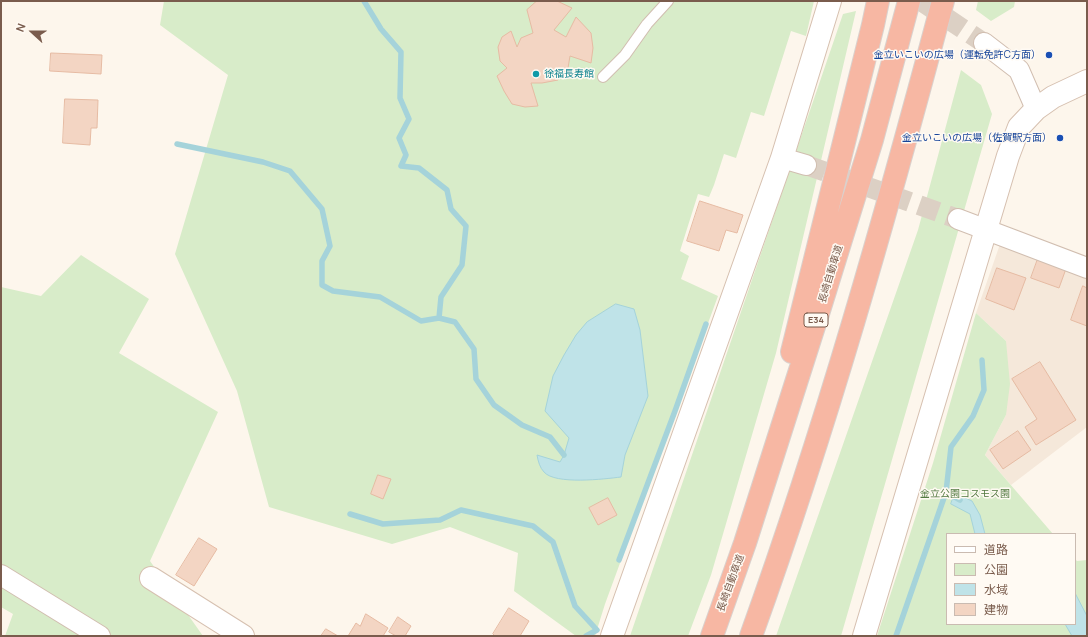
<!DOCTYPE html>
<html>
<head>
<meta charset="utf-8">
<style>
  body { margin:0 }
  #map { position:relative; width:1088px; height:637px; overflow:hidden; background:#fdf6ec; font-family:Manrope,"Noto Sans JP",sans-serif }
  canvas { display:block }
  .frame { position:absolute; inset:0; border:2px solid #7a5c4d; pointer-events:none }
  .legend { position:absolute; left:946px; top:533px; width:130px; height:92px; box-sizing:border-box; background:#fffaf3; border:1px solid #cabbb1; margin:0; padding:5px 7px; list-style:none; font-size:12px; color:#7a5c4d }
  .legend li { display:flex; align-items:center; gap:8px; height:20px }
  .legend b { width:20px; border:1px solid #cabbb1 }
  .north { position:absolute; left:12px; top:12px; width:40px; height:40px; -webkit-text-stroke:3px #fffaf3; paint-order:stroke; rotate:291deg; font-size:11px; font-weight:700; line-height:16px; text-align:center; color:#7a5c4d }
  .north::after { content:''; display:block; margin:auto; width:14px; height:18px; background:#7a5c4d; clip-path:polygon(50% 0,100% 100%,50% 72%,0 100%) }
</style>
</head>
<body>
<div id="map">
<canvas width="1088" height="637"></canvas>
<div class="frame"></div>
<ul class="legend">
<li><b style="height:5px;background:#fff"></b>道路</li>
<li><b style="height:11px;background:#d8ecc9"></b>公園</li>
<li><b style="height:11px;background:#bfe3e8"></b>水域</li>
<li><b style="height:11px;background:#f3d5c3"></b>建物</li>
</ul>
<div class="north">N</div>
</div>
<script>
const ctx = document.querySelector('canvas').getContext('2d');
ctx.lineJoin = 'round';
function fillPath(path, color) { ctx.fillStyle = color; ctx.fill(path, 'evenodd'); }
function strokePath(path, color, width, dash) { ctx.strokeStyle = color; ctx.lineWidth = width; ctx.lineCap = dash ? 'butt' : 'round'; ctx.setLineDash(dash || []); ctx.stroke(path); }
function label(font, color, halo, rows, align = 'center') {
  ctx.font = font + ' Manrope,"Noto Sans JP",sans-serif'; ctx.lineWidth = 3; ctx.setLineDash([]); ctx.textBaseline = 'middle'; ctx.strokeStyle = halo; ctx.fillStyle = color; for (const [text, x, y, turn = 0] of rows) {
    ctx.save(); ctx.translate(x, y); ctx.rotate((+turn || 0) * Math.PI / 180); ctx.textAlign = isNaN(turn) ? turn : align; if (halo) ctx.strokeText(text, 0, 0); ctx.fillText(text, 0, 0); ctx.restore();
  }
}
fillPath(new Path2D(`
  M 1006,227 L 1087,259 L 1087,427 L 1011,485 L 985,455 L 1006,415 L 1006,341 L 976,313 Z`), '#f5e8da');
fillPath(new Path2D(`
  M 164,1 L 814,1 L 806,36 L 791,31 L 764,116 L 751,112 L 736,158 L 724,154 L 714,185 L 709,197 L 698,194 L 680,251 L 689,256 L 681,279 L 718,296 L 605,604 L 595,636 L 576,636 L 514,591 L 518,553 L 450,527 L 392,544 L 269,507 L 237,391 L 175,254 L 228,75 L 160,25 Z
  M 978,1 L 1015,1 L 1014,7 L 991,21 L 976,10 Z
  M 856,11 L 776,353 L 711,575 L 688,636 L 630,636 L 843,14 Z
  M 961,70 L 981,85 L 992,114 L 841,636 L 776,636 L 918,230 Z
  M 81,255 L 149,299 L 119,353 L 218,412 L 150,561 L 203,636 L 5,636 L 13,614 L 1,607 L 1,287 L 41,296 Z
  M 976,313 L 1006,341 L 1010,384 L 1006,415 L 985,455 L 1053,534 L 947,534 L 947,624 L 1075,624 L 1075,559 L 1077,561 L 1087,560 L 1087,636 L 877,636 L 933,463 Z`), '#d8ecc9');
const water = new Path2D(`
  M 616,304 L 634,309 L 640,330 L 648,396 L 625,455 L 621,477 C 605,479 555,485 544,472 C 540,468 538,461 537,455 L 560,462 L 564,455 L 569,438 L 545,411 L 553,376 L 564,355 L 576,335 L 587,322 Z
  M 955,493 L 972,501 L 980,515 L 985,534 L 975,534 L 970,514 L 951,504 Z
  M 1075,593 L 1087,616 L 1087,636 L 1072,636 L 1065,624 L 1075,624 Z`);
fillPath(water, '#bfe3e8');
strokePath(water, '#a5d3da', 1);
strokePath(new Path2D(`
  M 364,1 L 381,29 L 401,52 L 400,98 L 409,119 L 399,138 L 406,155 L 401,166 L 419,168 L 447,190 L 451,209 L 466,226 L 462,265 L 441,297 L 439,318
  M 177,144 L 263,162 L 290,171 L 322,209 L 330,246 L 322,261 L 322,285 L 333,291 L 380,297 L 421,321 L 439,318 L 455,322 L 474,349 L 476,379 L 494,405 L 522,425 L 550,437 L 564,455
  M 946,492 L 960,500
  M 350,514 L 383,524 L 440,520 L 461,510 L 533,526 L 553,542 L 575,606 L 597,630 L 586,636
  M 619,560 L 675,411 L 706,324
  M 896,636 L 946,492 L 951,447 L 973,416 L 984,390 L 982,360`), '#a5d3da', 5.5);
const building = new Path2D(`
  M 537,1 L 557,1 L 572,8 L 554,30 L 566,37 L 576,17 L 591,33 L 593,48 L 591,63 L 570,56 L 568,68 L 558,80 L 542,83 L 531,83 L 538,106 L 525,107 L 512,104 L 504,91 L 497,76 L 507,68 L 500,61 L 498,47 L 502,37 L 511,31 L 517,47 L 521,38 L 533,33 L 527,10 Z
  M 51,53 L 102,55 L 101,74 L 50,71 Z
  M 65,99 L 98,100 L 97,128 L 91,128 L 90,145 L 63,143 Z
  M 700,201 L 743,215 L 737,233 L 726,230 L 719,251 L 687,241 Z
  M 1039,256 L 1067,266 L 1059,288 L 1031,278 Z
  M 997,268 L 1026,278 L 1014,310 L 986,299 Z
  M 1083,286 L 1087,288 L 1087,326 L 1071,320 Z
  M 1040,362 L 1076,420 L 1036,445 L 1025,427 L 1037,419 L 1012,379 Z
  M 1018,431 L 1031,450 L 1003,469 L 990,450 Z
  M 378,475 L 391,479 L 383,499 L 371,494 Z
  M 608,498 L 617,515 L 598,525 L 589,508 Z
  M 199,538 L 217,549 L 194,586 L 176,575 Z
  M 509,608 L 529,621 L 520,636 L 495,636 L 493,634 Z
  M 366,614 L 388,628 L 383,636 L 348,636 L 356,623 L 360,626 Z
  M 398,617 L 411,626 L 405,636 L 396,636 L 389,632 Z
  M 326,629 L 338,636 L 321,636 Z`);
fillPath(building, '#f3d5c3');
strokePath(building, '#e6bba3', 1);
strokePath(new Path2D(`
  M 921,1 L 984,43
  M 806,165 L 958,219`), '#dcd0c4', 20, [20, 10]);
const lane = new Path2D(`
  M 603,77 L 625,55 L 647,24 L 668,1`);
const street = new Path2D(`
  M 984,43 L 1019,70 L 1036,109
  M 782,158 L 806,165
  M 958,219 L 1087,268
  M 1,575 L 100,636`);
const secondary = new Path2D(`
  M 151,578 L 243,636
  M 612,636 L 782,158 L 830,1
  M 864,636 L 1008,156 L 1019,127 L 1036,109 L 1053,97 L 1087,81`);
const highway = new Path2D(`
  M 792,352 L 873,25 L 878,1
  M 712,636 L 745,543 L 817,317 L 872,140 L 909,1
  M 751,636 C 826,428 886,215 943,1`);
strokePath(lane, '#d1beb0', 12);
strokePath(street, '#d1beb0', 22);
strokePath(secondary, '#d6c0b0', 24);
strokePath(highway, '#dad1cd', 24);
strokePath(lane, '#fff', 10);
strokePath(street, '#fff', 20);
strokePath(secondary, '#fff', 22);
strokePath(highway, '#f7b7a3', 22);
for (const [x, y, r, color] of [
  [1049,55,4,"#1a4fb4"],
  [536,74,4,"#0f9aa8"],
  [1060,138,4,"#1a4fb4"]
]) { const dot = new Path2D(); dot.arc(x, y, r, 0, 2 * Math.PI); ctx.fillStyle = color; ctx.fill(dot); strokePath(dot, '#fffaf3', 1.5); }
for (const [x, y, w] of [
  [816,320,24]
]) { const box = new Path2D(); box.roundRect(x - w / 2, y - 7, w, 14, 3); ctx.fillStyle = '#fffaf3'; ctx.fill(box); strokePath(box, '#7a5c4d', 1); }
label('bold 9px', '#7a5c4d', null, [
  ["E34",816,320]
]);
label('10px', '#164399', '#fffaf3', [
  ["金立いこいの広場（運転免許C方面）",1041,55],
  ["金立いこいの広場（佐賀駅方面）",1052,138]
], 'right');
label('10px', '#0d838f', '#fffaf3', [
  ["徐福長寿館",544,74]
], 'left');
label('10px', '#7a5c4d', '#fffaf3', [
  ["長崎自動車道",831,274,-73],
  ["長崎自動車道",731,583,-70]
]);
label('10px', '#537a41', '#fffaf3', [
  ["金立公園コスモス園",965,494]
]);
</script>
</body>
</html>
